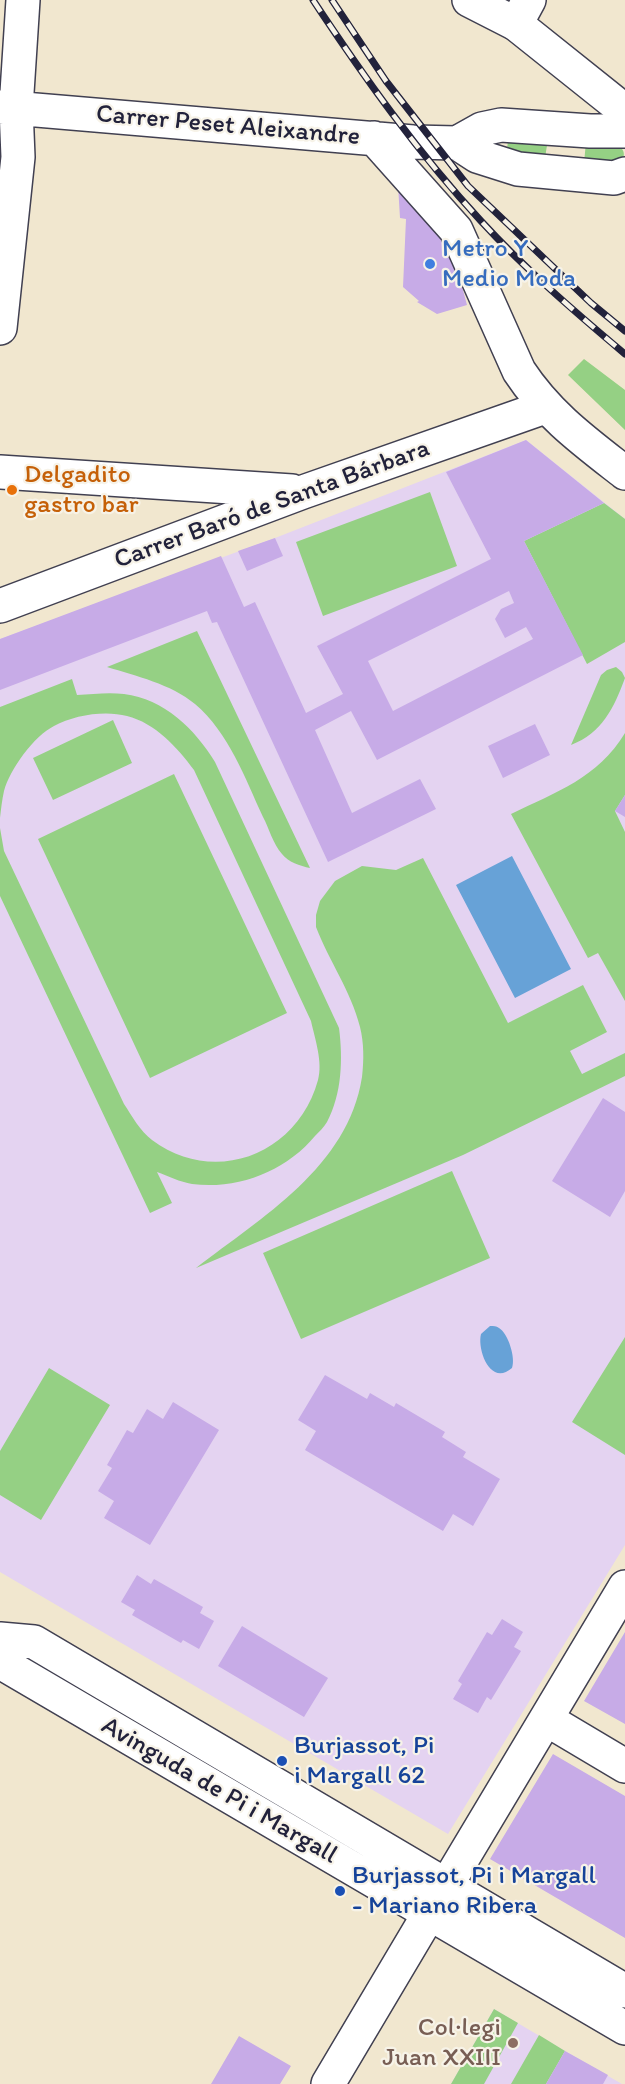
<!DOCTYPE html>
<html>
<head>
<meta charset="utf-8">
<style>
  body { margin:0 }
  canvas { display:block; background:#f1e7cf }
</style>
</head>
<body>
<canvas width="625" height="2084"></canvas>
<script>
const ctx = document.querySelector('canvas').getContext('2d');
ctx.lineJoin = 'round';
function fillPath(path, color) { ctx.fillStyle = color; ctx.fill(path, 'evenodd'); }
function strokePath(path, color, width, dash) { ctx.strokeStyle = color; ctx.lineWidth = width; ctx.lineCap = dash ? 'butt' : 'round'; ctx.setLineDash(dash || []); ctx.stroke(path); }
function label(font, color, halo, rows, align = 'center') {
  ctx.font = font + ' Itim,sans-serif'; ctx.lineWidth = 4.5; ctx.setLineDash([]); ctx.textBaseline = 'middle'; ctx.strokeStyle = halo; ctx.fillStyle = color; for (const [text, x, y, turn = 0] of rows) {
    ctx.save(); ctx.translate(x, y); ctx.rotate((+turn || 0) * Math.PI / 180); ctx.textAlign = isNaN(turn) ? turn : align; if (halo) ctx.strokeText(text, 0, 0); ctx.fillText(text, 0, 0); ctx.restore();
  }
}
fillPath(new Path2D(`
  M 526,440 L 625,519 L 625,1545 L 448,1834 L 0,1572 L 0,639 L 275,538 Z
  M 494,2009 L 565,2051 L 622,2084 L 451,2084 Z`), '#e4d3f1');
fillPath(new Path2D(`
  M 548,139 L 545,158 L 507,150 L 508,140 Z
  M 586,142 L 620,146 C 625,152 625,156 621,162 L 584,163 Z
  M 584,359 L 625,390 L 625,430 L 568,375 Z
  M 430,492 L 457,566 L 323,616 L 296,542 Z
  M 604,503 L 625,519 L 625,642 L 587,664 L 524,541 Z
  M 197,631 L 310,868 C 300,866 288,862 282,854 C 273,844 269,828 263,817 C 245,778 229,733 195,704 C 171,684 136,676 107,667 Z
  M 616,667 L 622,672 L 625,678 C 614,708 602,733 571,745 L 601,675 L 607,670 Z
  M 72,679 L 77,695 C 93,694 109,692 124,694 C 164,699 195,729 215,762 L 339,1028 C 343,1059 342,1094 327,1122 C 324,1127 319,1132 315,1136 C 286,1171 238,1190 192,1184 C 180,1182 168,1176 157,1172 L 172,1203 L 150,1213 L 0,896 L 0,828 L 4,851 L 124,1104 C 132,1116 140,1131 152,1140 C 215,1187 298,1154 318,1080 C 323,1062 315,1039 311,1021 L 194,770 C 177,747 155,723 127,716 C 105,710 74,715 54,726 C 34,736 10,769 4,791 C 2,800 1,809 0,818 L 0,707 Z
  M 113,720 L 132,763 L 53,800 L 33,758 Z
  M 625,733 L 625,795 L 615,811 L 625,832 L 625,1001 L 598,953 L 588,958 L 511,814 C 556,792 598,778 625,733 Z
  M 174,774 L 287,1013 L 150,1078 L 38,839 Z
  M 423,858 L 508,1023 L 583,985 L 607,1032 L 570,1051 L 582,1074 L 625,1053 L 625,1076 L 463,1155 L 196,1268 C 262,1217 348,1167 362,1077 C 364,1060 364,1043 360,1027 C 351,991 329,961 316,927 L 316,915 L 320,901 L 335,881 L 362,866 L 396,870 Z
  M 452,1171 L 490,1258 L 301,1339 L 263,1253 Z
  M 625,1337 L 625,1455 L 572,1422 Z
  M 49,1368 L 110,1405 L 41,1520 L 0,1495 L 0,1451 Z
  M 494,2009 L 518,2023 L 484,2084 L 451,2084 Z
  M 539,2035 L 565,2051 L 546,2084 L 511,2084 Z`), '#95d084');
fillPath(new Path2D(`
  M 512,856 L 571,969 L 515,998 L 456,885 Z
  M 490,1326 C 494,1326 496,1326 499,1328 C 508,1333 516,1358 512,1368 C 490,1387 477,1349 481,1334 Z`), '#67a2d7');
fillPath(new Path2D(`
  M 398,185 L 450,242 L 467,305 L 437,314 L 417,302 L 419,301 L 403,287 L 406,219 L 400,218 Z
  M 526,440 L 604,503 L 524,541 L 583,655 L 377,760 L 351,711 L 315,730 L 352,813 L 420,779 L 436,809 L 328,862 L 217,622 L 212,623 L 207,611 L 0,690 L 0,639 L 221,556 L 244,607 L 255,602 L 306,713 L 343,694 L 317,646 L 491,559 L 446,472 ZM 509,591 L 514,603 L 501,609 L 495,619 L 505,638 L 526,627 L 533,639 L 393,711 L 368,661 Z
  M 275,538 L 283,556 L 247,571 L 238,551 Z
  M 535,724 L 550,755 L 503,778 L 488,746 Z
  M 625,795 L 625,817 L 615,811 Z
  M 603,1098 L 625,1112 L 625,1191 L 610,1217 L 552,1181 Z
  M 325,1375 L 367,1399 L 370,1393 L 394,1407 L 396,1403 L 445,1432 L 442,1437 L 466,1452 L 463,1457 L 500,1479 L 473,1526 L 453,1514 L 443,1531 L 305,1450 L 316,1431 L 298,1420 Z
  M 173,1402 L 219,1430 L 150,1545 L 104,1518 L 114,1501 L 98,1491 L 112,1468 L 107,1465 L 127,1430 L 133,1433 L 147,1409 L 163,1419 Z
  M 137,1575 L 151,1584 L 154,1579 L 203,1607 L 200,1613 L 214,1621 L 199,1649 L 183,1640 L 181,1643 L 132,1615 L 135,1610 L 121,1602 Z
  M 502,1619 L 523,1632 L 514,1647 L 521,1651 L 491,1700 L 487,1697 L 478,1713 L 453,1699 L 462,1684 L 458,1681 L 487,1632 L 492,1635 Z
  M 242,1626 L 328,1678 L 304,1717 L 218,1666 Z
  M 625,1632 L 625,1724 L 584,1701 Z
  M 553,1754 L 625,1796 L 625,1938 L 490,1859 Z
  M 239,2036 L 291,2066 L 280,2084 L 211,2084 Z
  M 565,2051 L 608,2075 L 603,2084 L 546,2084 Z`), '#c7abe7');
const street = new Path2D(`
  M 516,24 L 529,0
  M 0,107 L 413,142 L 457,143
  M 374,138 L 456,230 L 519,371 C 548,415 584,441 625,473
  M 457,143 L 477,156 L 518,169 L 614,178 L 625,174
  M 457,143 L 482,129 L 501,125 L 590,131 L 625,131
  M 0,328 L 18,157 L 16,108 L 23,0
  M 0,472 L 292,491
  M 0,606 L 303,492 L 545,407
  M 546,1719 L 625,1766
  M 446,1886 L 625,1587
  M 328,2084 L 429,1914`);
const secondary = new Path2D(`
  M 469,0 L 516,24 L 625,111
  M 0,1639 L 34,1642 L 625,1991
  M 0,1662 L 625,2028`);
strokePath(street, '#414051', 36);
strokePath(secondary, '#414051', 36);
strokePath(street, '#fff', 33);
strokePath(secondary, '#fff', 33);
const rail = new Path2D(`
  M 313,0 C 364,77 418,153 481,221 C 525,269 575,312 625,354
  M 332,0 L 386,81 L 468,186 L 591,303 L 625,331`);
strokePath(rail, '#22223b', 7);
strokePath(rail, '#f7f3e8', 4.5, [14]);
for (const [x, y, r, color] of [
  [430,264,6,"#3f7fe0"],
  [12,490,6,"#e8710a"],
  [282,1761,6,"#1a4fb4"],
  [340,1891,6,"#1a4fb4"],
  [513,2043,6,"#8d6e63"]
]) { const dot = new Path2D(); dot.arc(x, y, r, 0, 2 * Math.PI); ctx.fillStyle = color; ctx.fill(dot); strokePath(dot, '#f7f3e8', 2); }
label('26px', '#22223b', '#f7f3e8', [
  ["Carrer Peset Aleixandre",228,126,5],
  ["Carrer Baró de Santa Bárbara",272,505,-20],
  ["Avinguda de Pi i Margall",219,1791,30]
]);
label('26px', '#366cbe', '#f7f3e8', [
  ["Metro Y",442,249],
  ["Medio Moda",442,279]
], 'left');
label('26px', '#c56008', '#f7f3e8', [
  ["Delgadito",24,475],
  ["gastro bar",24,505]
], 'left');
label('26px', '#164399', '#f7f3e8', [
  ["Burjassot, Pi",294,1746],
  ["i Margall 62",294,1776],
  ["Burjassot, Pi i Margall",352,1876],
  ["- Mariano Ribera",352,1906]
], 'left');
label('26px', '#785e54', '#f7f3e8', [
  ["Col·legi",501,2028],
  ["Juan XXIII",501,2058]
], 'right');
</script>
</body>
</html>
